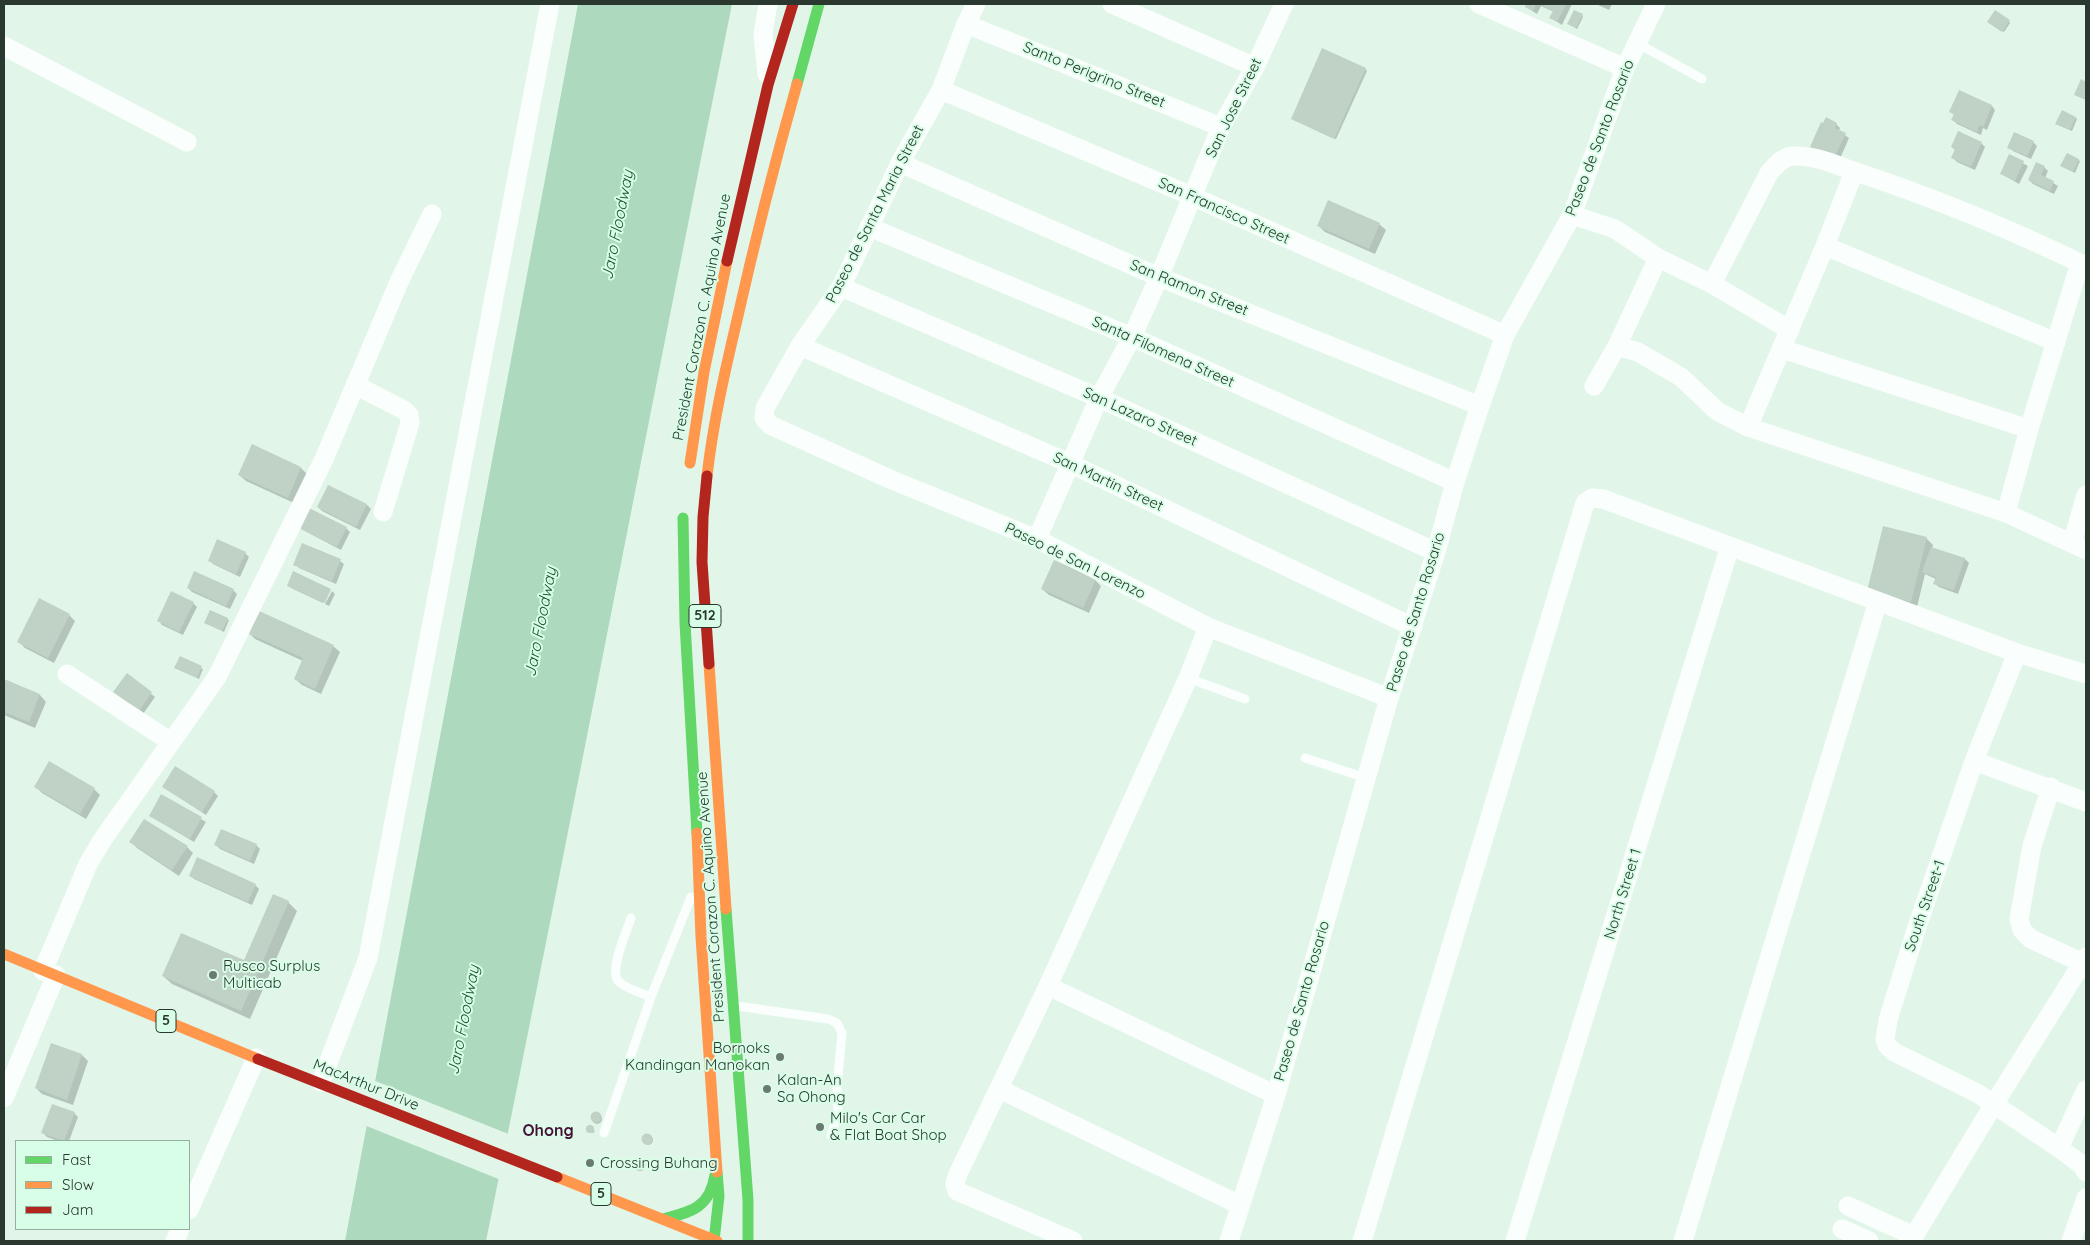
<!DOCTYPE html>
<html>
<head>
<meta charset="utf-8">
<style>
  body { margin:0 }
  #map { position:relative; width:2090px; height:1245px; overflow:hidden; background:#e1f6e9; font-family:Quicksand,sans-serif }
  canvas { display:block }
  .frame { position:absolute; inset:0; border:5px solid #2a382f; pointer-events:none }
  .legend { position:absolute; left:15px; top:1140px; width:175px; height:90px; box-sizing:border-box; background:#d9fee7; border:1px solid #93af9d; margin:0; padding:6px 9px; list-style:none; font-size:15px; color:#2a382f }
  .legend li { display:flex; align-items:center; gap:10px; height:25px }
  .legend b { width:25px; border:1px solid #93af9d }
</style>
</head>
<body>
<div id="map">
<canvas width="2090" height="1245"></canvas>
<div class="frame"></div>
<ul class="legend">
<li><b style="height:6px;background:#63d668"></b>Fast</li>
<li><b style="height:6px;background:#ff974d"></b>Slow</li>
<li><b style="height:6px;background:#b3261e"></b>Jam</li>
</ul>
</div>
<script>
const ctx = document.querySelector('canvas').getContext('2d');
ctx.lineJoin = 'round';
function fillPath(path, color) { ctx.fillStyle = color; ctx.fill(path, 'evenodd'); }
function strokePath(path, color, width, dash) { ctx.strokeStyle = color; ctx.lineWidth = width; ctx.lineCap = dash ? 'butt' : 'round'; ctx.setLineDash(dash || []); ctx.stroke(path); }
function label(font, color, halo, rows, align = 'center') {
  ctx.font = font + ' Quicksand,sans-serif'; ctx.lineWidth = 4; ctx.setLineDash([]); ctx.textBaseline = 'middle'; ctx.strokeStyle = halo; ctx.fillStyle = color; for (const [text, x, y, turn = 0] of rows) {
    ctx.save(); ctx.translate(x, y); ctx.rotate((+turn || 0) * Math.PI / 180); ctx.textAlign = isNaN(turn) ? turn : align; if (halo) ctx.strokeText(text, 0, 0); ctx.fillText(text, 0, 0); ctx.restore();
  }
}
fillPath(new Path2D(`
  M 578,4 L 732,4 C 649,416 570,829 486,1241 L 345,1241 Z`), '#add9be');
fillPath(new Path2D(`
  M 373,1080 L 511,1135 L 501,1180 L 364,1125 Z`), '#e1f6e9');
fillPath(new Path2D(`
  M 1527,4 L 1572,4 L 1562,25 L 1551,18 L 1554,12 L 1541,6 L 1537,14 L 1526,7 Z
  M 1596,4 L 1612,4 L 1609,10 Z
  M 1582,15 L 1583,17 L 1577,29 L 1569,24 Z
  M 2009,21 L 2010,23 L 2004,32 L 1990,23 Z
  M 1365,69 L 1367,71 L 1336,139 L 1294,120 Z
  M 2081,81 L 2086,83 L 2086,100 L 2077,96 Z
  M 1992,106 L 1995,110 L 1987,130 L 1983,128 L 1981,135 L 1957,124 L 1953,120 L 1955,116 L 1951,112 Z
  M 2076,118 L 2077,119 L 2072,131 L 2058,125 Z
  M 1836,124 L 1840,128 L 1839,131 L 1849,138 L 1839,161 L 1816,150 Z
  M 2033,142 L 2037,146 L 2031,159 L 2013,151 L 2009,147 Z
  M 1981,143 L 1985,147 L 1975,170 L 1957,162 L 1953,158 L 1956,151 L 1952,147 Z
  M 2010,156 L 2028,166 L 2019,184 L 2002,174 Z
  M 2078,160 L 2080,161 L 2075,173 L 2062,166 Z
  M 2044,167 L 2048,171 L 2045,178 L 2058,186 L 2054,194 L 2033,184 L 2029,180 Z
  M 1379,224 L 1386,230 L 1375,254 L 1325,232 L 1319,226 Z
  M 252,446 L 301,468 L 307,474 L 294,503 L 246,481 L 239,475 Z
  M 329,486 L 367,505 L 371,509 L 360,530 L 322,511 L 318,507 Z
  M 299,527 L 346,528 L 350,532 L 341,550 L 303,530 Z
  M 1926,538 L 1933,545 L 1932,548 L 1965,559 L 1969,563 L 1958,594 L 1939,587 L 1935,584 L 1936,579 L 1925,574 L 1917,607 L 1874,597 Z
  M 245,553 L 249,557 L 240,577 L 213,564 L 209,560 Z
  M 340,561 L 344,564 L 336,584 L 299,568 L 295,564 Z
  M 1095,580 L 1101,586 L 1089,613 L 1049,595 L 1042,589 Z
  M 289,585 L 330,589 L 323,603 L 293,589 Z
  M 188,588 L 233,590 L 237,594 L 230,609 L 192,592 Z
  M 332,591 L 335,594 L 329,606 L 325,604 Z
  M 193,603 L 197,607 L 183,635 L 162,625 L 159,621 Z
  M 69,615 L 75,621 L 54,663 L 25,648 L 19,642 Z
  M 227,619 L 229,620 L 224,632 L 208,624 Z
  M 249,633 L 333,646 L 340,652 L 321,694 L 302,685 L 295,679 L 303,661 L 255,639 Z
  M 180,658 L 203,669 L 199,679 L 178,669 Z
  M 127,675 L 155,697 L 143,714 L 119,696 Z
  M 4,680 L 40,695 L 46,702 L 35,728 L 4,715 Z
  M 36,787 L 94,789 L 100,795 L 86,819 L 42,793 Z
  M 163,787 L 214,792 L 218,796 L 206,815 Z
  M 162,796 L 206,822 L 194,842 L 150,816 Z
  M 131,842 L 187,847 L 193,853 L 179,876 L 137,848 Z
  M 216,845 L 256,845 L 260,849 L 254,864 L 220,849 Z
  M 190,875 L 255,885 L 259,889 L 252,905 L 194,879 Z
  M 288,902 L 297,911 L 250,1019 L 172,984 L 163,976 L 244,962 Z
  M 82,1055 L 88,1061 L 73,1105 L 42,1094 L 36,1088 Z
  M 74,1113 L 78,1117 L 69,1141 L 58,1141 L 47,1137 L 43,1133 Z
  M592 1119a5 5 0 1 1 10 0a5 5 0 1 1-10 0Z
  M 592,1127 L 595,1132 L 592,1133 L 589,1128 Z
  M643 1140a5 5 0 1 1 10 0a5 5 0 1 1-10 0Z
  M634 1165a6 6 0 1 1 12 0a6 6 0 1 1-12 0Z`), '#0003');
fillPath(new Path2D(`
  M 1526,4 L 1536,4 L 1533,11 L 1525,7 Z
  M 1539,4 L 1566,4 L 1557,22 L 1549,18 L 1553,11 Z
  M 1574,10 L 1583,14 L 1576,28 L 1567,24 Z
  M 1995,10 L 2010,20 L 2002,32 L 1987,22 Z
  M 1322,48 L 1366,68 L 1334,139 L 1291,119 Z
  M 2081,79 L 2086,82 L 2085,99 L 2074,95 Z
  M 1959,90 L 1992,105 L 1983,127 L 1979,125 L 1977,132 L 1951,120 L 1954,114 L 1949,112 Z
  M 2062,110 L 2076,117 L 2070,130 L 2055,124 Z
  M 1826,117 L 1837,123 L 1835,128 L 1846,133 L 1834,158 L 1810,147 L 1821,122 L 1823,123 Z
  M 1958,131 L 1982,142 L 1971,167 L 1951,158 L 1955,149 L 1951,147 Z
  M 2014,132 L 2034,141 L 2027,156 L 2007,148 Z
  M 2067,153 L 2079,159 L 2073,172 L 2060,166 Z
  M 2009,154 L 2024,161 L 2015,181 L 2000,174 Z
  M 2036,162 L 2045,166 L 2041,175 L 2054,181 L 2050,191 L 2028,180 Z
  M 1328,200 L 1380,223 L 1369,249 L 1317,226 Z
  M 252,444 L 301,467 L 288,498 L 238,475 Z
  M 328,485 L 367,504 L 356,527 L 317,507 Z
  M 307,507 L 347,527 L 337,547 L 297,527 Z
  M 1883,526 L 1927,537 L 1911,602 L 1867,591 Z
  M 217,539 L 246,552 L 236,574 L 208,561 Z
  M 302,543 L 341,559 L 332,581 L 293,565 Z
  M 1931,547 L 1965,558 L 1954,590 L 1933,584 L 1936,577 L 1922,572 Z
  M 1054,560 L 1096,579 L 1083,608 L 1041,589 Z
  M 194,571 L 234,589 L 226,606 L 187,588 Z
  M 293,571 L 331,589 L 325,603 L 287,586 Z
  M 171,591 L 194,602 L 179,632 L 157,621 Z
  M 39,598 L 70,614 L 48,658 L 17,642 Z
  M 210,610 L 228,618 L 222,631 L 204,623 Z
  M 257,610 L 334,645 L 315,689 L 294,679 L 303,658 L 247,633 Z
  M 180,656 L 202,666 L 197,678 L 174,668 Z
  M 127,673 L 152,692 L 139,711 L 113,692 Z
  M 4,679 L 40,694 L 29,722 L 4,712 Z
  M 49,761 L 95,788 L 80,814 L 34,787 Z
  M 175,766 L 215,791 L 202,812 L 162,787 Z
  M 161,794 L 202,817 L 190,839 L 149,816 Z
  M 144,819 L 188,846 L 172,870 L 129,842 Z
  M 221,829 L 257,844 L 250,861 L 214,845 Z
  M 197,857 L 256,884 L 248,902 L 189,876 Z
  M 273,894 L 289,901 L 241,1011 L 162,976 L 181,933 L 244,960 Z
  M 51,1043 L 82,1054 L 67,1100 L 35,1088 Z
  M 52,1104 L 75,1112 L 64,1141 L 41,1133 Z
  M590.5 1117a5.5 5.5 0 1 1 11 0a5.5 5.5 0 1 1-11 0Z
  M586 1129a4 4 0 1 1 8 0a4 4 0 1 1-8 0Z
  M641.5 1139a5.5 5.5 0 1 1 11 0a5.5 5.5 0 1 1-11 0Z
  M633 1164a6 6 0 1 1 12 0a6 6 0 1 1-12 0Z`), '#c0d1c6');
strokePath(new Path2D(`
  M 1637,43 L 1702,79
  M 1188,678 L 1245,699
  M 1305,758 L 1366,778
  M 631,918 C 627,931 608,972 619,982 C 627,989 641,993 651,997 L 691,897
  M 737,1006 L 828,1019 L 837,1023 L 842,1033 L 837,1087 L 838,1113 L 831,1136
  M 604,1133 L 651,997`), '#fafefc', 9);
strokePath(new Path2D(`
  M 976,4 L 966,24 L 941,90 L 900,163 L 841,287 L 800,346 L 765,408 L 764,418 L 770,425 L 892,480 L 1037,539 L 1208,627 L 1389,698
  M 1112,4 L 1255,67
  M 1479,4 L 1625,68
  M 966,24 L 1221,127
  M 4,46 L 187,142
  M 767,74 L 763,34 L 768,4
  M 941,90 L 1194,197 L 1505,335
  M 900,163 L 1159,277 L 1480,406
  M 1572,215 L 1615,229 L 1658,258 L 1712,284 L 1790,330
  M 869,227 L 1132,337 L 1455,482
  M 1825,246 L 2056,342
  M 1658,258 L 1617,346 L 1638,352 L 1681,377 L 1717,411 L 1748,427 L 2006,513 L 2086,550
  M 1712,284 L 1769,173 C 1776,165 1782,157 1793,156 C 1816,155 1836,165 1856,172 C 1935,198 2012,230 2086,266
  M 841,287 L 1099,398 L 1436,552
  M 800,346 L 1069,463 L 1413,627
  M 1782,349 L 2029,429
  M 355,385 L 404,410 L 409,415 L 410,423 L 383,512
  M 1594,386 L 1617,346
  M 1748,427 L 1825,246 L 1854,172
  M 2006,513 L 2029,429 L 2080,263
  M 1037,539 L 1099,398 L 1132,337 L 1159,277 L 1221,127 L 1255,67 L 1284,4
  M 2072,543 L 2086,495
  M 2017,653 L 1974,761 L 1916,930 L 1888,1020 L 1885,1039 L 1887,1045 L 1894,1052 L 1977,1093 L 2059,1148 L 2082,1165 L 2086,1172
  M 67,674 L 171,742
  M 1974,761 L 2086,802
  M 2051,787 L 2032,846 L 2019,919 L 2022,930 L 2031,939 L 2083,963
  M 43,971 L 88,864 L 103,839 L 217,677 L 324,459 L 399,282 L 432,214
  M 1048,986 L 1276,1095
  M 321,1082 L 368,958 L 550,4
  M 999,1089 L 1240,1205
  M 4,1098 L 56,975
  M 2059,1148 L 2086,1090
  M 1848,1206 L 1914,1236
  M 189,1210 L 256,1058
  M 1842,1229 L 1869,1241
  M 175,1241 L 180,1229
  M 1073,1241 L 957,1191 L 955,1184 L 957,1176 L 1048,986 L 1188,678 L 1208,627
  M 1229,1241 L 1276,1095 L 1389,698 L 1436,552 L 1455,482 L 1480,406 L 1505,335 L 1572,215 L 1625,68 L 1656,4
  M 1362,1241 L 1585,503 L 1592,498 L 1603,499 L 2017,653 L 2086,674
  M 1515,1241 L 1730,546
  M 1683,1241 L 1878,601
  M 1911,1241 L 1994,1104 L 2086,957
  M 2071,1241 L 2086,1198`), '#fafefc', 19);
strokePath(new Path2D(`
  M 797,84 L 819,4
  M 683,518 L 685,623 L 697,833
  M 726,909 L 748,1200 L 748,1241
  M 663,1219 C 692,1212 710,1207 715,1175
  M 714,1241 L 719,1196 L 717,1172`), '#63d668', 11);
strokePath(new Path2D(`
  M 690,463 L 704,372 L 727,261
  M 707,476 C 713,423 725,371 737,320 C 755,240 775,162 797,84
  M 709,664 L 726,909
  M 697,833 L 701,937 L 717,1172
  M 4,954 L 258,1059
  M 557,1177 L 717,1241`), '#ff974d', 11);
strokePath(new Path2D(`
  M 727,261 L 768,85 L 793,4
  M 707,476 L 703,517 L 702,562 L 709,664
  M 258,1059 L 557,1177`), '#b3261e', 11);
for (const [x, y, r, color] of [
  [213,975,5,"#6a7a70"],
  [780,1057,5,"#6a7a70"],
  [767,1089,5,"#6a7a70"],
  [820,1127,5,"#6a7a70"],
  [590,1163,5,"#6a7a70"]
]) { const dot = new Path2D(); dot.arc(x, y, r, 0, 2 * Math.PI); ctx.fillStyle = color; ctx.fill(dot); strokePath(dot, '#d9fee7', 2); }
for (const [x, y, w] of [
  [705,616,32],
  [166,1021,20],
  [601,1194,20]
]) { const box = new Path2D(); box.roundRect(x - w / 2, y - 11.5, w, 23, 4); ctx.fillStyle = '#d9fee7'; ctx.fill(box); strokePath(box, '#2a382f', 1); }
label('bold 14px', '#2a382f', null, [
  ["512",705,616],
  ["5",166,1021],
  ["5",601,1194]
]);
label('15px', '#2a382f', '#d9fee7', [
  ["Santo Perigrino Street",1094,75,22],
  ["San Jose Street",1234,108,-64],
  ["Paseo de Santo Rosario",1600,138,-69],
  ["San Francisco Street",1224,211,24],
  ["Paseo de Santa Maria Street",875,214,-63],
  ["San Ramon Street",1189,288,22],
  ["President Corazon C. Aquino Avenue",702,317,-79],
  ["Santa Filomena Street",1163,352,24],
  ["San Lazaro Street",1140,417,24],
  ["San Martin Street",1108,482,25],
  ["Paseo de San Lorenzo",1075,561,26],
  ["Paseo de Santo Rosario",1416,612,-73],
  ["North Street 1",1623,894,-73],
  ["President Corazon C. Aquino Avenue",711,897,-94],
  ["South Street-1",1925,906,-71],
  ["Paseo de Santo Rosario",1302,1001,-74],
  ["MacArthur Drive",366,1085,22]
]);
label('15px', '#2a382f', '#d9fee7', [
  ["Rusco Surplus",223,966],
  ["Multicab",223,983],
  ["Bornoks",770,1048,"right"],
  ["Kandingan Manokan",770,1065,"right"],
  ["Kalan-An",777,1080],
  ["Sa Ohong",777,1097],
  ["Milo's Car Car",830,1118],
  ["& Flat Boat Shop",830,1135],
  ["Crossing Buhang",600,1163]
], 'left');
label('italic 16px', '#175537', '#d9fee7', [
  ["Jaro Floodway",618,225,-79],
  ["Jaro Floodway",541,622,-79],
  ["Jaro Floodway",464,1020,-79]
]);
label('bold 16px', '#480e38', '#d9fee7', [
  ["Ohong",548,1131]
]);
</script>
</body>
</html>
